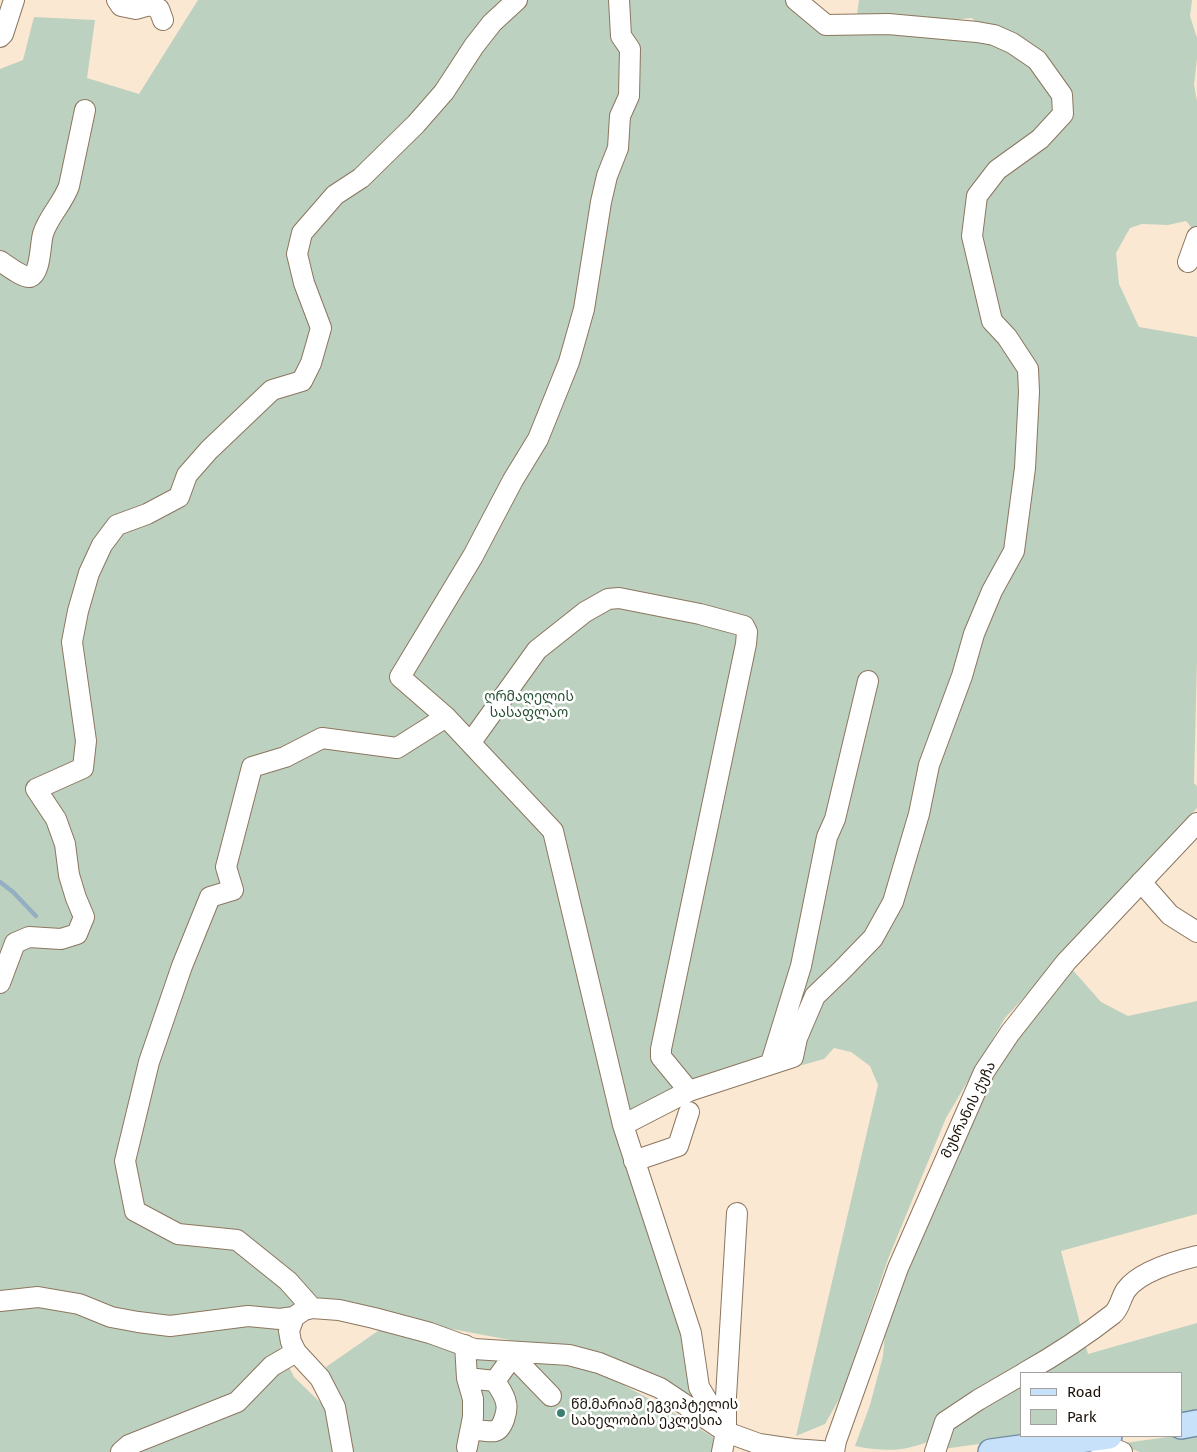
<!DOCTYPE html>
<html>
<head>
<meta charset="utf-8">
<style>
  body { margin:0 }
  #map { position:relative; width:1197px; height:1452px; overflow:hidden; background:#fbe8d3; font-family:"Fira Sans",sans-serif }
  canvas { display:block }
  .legend { position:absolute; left:1020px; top:1372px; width:162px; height:65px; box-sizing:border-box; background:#fff; border:1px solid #a3a09d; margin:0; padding:6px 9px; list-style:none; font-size:15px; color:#1a1209 }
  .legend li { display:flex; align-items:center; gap:10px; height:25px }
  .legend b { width:25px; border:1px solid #a3a09d }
</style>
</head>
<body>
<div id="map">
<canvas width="1197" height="1452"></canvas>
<ul class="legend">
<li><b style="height:6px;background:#c7e1fa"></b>Road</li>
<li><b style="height:14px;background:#bcd1bf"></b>Park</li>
</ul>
</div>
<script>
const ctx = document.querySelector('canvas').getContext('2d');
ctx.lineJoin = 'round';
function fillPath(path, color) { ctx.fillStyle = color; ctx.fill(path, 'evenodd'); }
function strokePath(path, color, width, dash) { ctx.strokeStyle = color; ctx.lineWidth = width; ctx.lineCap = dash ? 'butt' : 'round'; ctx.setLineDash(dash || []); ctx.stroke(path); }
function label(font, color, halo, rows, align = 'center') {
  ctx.font = font + ' "Fira Sans","Noto Sans Georgian",sans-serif'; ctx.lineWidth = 5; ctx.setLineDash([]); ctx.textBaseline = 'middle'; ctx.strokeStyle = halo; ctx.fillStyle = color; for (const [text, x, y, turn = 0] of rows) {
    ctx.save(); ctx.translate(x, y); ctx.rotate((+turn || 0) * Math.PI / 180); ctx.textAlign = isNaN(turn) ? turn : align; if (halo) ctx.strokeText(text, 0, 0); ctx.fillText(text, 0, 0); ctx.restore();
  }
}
fillPath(new Path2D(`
  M 198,0 L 787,0 L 855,28 L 859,0 L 1192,0 L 1190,16 L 1197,38 L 1197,58 L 1194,85 L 1197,101 L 1197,230 L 1196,233 L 1186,221 L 1168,225 L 1142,224 L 1130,228 L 1116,253 L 1119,284 L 1139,327 L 1197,337 L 1197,660 L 1194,783 L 1197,786 L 1197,808 L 1005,1018 L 946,1118 L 888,1259 L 842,1394 L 825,1424 L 796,1436 L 878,1085 L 870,1066 L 851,1052 L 834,1048 L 824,1059 L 614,1117 L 679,1325 L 691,1380 L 695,1390 L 686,1398 L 563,1350 L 378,1315 L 294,1311 L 280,1348 L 294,1377 L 326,1408 L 333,1452 L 0,1452 L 0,69 L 23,60 L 34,17 L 95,20 L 87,78 L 139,94 ZM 972,18 L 983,32 L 898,25 ZM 989,306 L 1037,377 L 1023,384 Z
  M 1071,968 L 1101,1002 L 1128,1016 L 1197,1001 L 1197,1214 L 1061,1251 L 1088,1354 L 1197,1323 L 1197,1413 L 1181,1415 L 1181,1373 L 1021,1373 L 1021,1436 L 1036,1436 L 943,1449 L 958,1418 L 980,1390 L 942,1411 L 934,1439 C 906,1452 885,1452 855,1446 L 870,1405 L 883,1356 L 886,1323 L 954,1151 L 999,1062 Z
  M 385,1326 L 486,1359 L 591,1368 L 663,1406 L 730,1448 L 732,1452 L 348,1452 L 341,1410 L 326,1367 Z
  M 1197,1433 L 1197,1452 L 1140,1452 L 1117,1444 Z`), '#bcd1bf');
strokePath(new Path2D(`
  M 0,882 L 13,892 L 36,916`), '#95afc2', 4.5);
const minor = new Path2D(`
  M 117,0 L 121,6 L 136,9 L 150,5 L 159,9 L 163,20
  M 619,0 L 621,36 L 630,49 L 629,96 L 620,116 L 618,148 L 607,176 L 601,202 L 584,309 L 569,362 L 538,439 L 513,480 L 473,556 L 400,677 L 446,717 L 553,831 L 623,1125 L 691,1333 L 699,1387 L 726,1432
  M 0,37 L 3,34 L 14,0
  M 0,261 C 6,265 25,279 30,277 C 41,273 40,244 43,234 C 48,217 63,203 69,186 L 85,110
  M 1188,262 L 1197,237
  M 471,742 L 537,650 L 585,612 L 608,599 L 619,598 L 700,614 L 744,626 L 747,632 L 746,644 L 661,1049 L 661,1057 L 689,1091
  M 1141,882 L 1170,915 L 1197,932
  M 0,983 L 15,943 L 29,937 L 61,939 L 77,934 L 84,917 L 76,898 L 69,875 L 65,844 L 56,819 L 36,789 L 83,768 L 86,741 L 72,642 L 78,611 L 89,573 L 102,545 L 117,525 L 147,514 L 179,497 L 187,475 L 209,450 L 272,390 L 302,381 L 311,363 L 321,328 L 304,283 L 297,254 L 302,233 L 335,195 L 361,178 L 416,124 L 444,92 L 474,46 L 492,23 L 517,0
  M 771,1063 L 801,966 L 827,837 L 835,819 L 868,681
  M 623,1125 L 689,1091 L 793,1057 L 797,1038 L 815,996 L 842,970 L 873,938 L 893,902 L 919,814 L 929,765 L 962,676 L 974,634 L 992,591 L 1014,551 L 1025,468 L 1029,392 L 1028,369 L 1007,337 L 992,321 L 972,236 L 977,196 L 997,170 L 1040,139 L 1063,114 L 1062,95 L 1037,60 L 1012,43 L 994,35 L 977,32 L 888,24 L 826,25 L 796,0
  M 634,1161 L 678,1146 L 689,1112
  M 0,1301 L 38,1297 L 79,1304 L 111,1317 L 138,1322 L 170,1326 L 248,1316 L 280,1319 L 294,1317
  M 312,1308 L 288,1281 L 237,1240 L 178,1234 L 135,1211 L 125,1161 L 149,1062 L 182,966 L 210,897 L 233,890 L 226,867 L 252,767 L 285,757 L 322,738 L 397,748 L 446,717
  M 465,1345 L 467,1378 L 473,1399 L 473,1417 L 467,1447
  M 1024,1373 C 1056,1355 1085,1336 1113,1314 C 1120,1308 1121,1297 1126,1290 C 1139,1272 1176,1261 1197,1256
  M 467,1378 L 495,1381 C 499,1388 505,1395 506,1403 C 508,1410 503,1429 495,1431 C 488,1432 478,1430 471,1429
  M 495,1381 L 516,1352 L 522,1366 L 551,1396
  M 1086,1439 L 1122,1452
  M 121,1452 L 129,1445 L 237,1402 L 272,1366 L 296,1352
  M 343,1452 L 335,1407 L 320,1378 L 296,1352 L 291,1342 L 289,1331 L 294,1317 L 304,1310 L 312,1308 L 339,1310 L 374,1318 L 430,1333 L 474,1349 L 569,1355 L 599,1363 L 660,1388 L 726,1432 L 759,1444 L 793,1449 L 834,1452 L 836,1441 L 898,1268 L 984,1072 L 1010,1033 L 1066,962 L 1197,823
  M 722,1452 L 726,1432 L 726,1397 L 737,1213
  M 935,1452 L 945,1422 L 978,1400 L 1021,1375`);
const major = new Path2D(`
  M 1181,1426 L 1197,1423
  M 991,1452 L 1109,1436`);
strokePath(minor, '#8c765f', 22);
strokePath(major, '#728ca3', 28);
strokePath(minor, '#fff', 20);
strokePath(major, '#c7e1fa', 25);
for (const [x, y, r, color] of [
  [561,1413,5,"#3b7f74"]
]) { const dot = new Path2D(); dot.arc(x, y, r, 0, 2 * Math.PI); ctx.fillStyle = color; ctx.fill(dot); strokePath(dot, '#fff', 2); }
label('14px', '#285233', '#fff', [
  ["ღრმაღელის",529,697],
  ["სასაფლაო",529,713]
]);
label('14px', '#1a1209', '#fff', [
  ["მუხრანის ქუჩა",969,1110,-64]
]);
label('14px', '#1a1209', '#fff', [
  ["წმ.მარიამ ეგვიპტელის",571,1405],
  ["სახელობის ეკლესია",571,1421]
], 'left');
</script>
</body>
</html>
